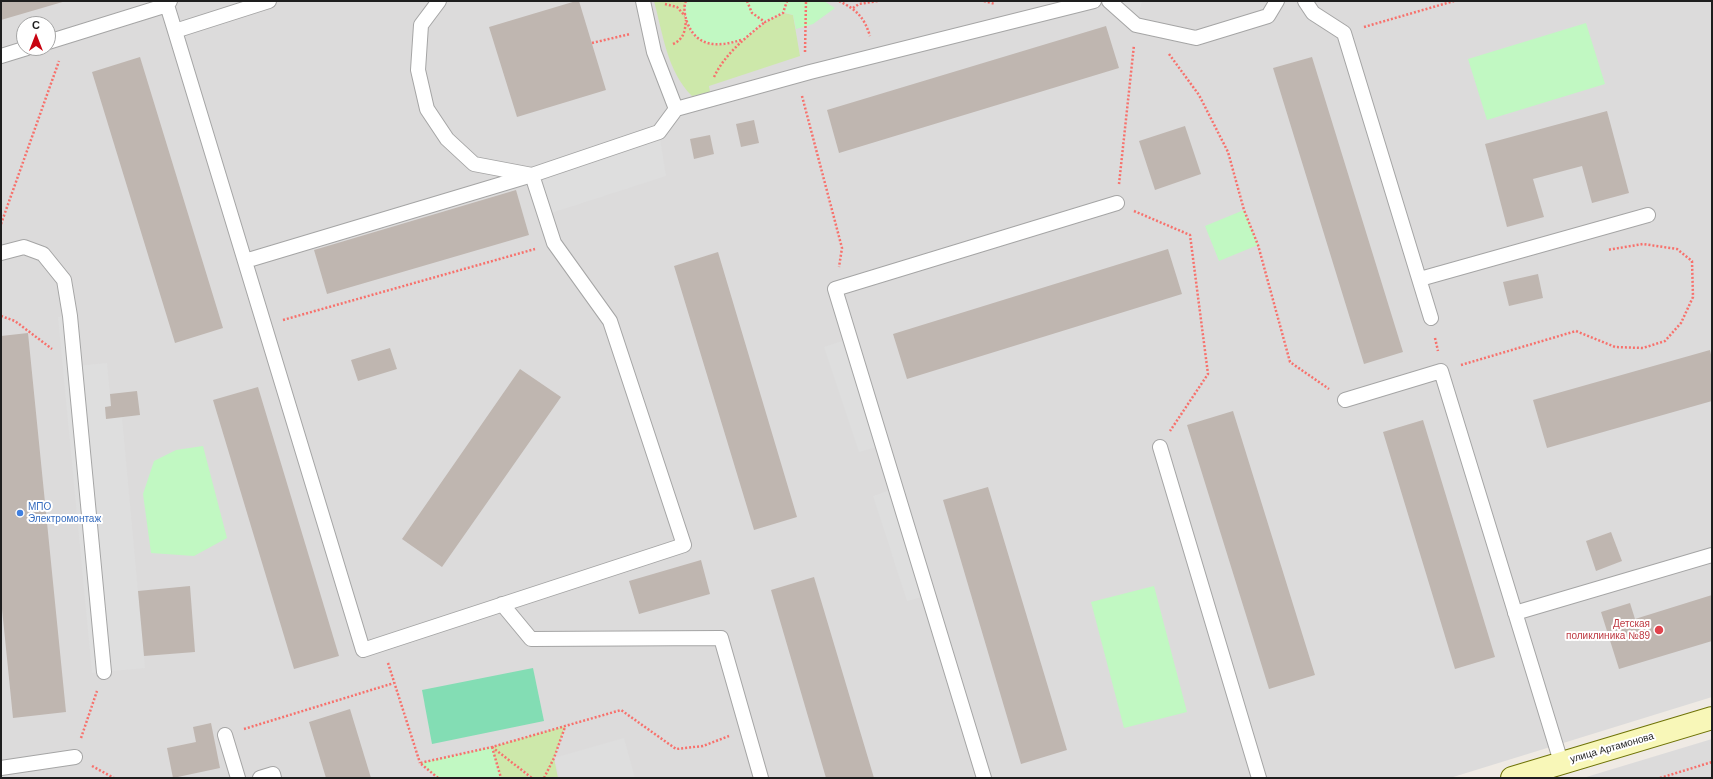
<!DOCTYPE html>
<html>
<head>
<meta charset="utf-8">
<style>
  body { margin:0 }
  #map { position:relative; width:1713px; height:779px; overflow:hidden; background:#efeae4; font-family:Helvetica,sans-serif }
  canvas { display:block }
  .frame { position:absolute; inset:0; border:2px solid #1e1e1e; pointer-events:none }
  .north { position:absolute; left:16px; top:16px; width:40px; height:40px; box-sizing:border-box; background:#fff; border:1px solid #a5a5a5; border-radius:50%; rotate:0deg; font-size:11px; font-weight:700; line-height:16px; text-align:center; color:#1e1e1e }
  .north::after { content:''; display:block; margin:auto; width:14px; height:18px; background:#c80311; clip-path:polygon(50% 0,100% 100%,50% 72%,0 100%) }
</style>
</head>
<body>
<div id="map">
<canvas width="1713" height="779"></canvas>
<div class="frame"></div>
<div class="north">С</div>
</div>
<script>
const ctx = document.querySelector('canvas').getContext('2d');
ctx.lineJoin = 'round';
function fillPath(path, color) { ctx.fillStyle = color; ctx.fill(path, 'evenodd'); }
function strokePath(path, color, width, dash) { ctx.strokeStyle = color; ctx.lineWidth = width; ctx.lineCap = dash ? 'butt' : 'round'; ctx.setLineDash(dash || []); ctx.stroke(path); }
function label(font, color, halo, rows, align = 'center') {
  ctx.font = font + ' Helvetica,sans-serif'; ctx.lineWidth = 4; ctx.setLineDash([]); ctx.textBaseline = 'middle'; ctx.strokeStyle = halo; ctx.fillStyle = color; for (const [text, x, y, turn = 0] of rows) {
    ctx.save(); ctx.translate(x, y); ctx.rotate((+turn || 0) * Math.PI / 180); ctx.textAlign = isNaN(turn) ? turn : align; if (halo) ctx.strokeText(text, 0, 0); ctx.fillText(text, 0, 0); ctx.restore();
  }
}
fillPath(new Path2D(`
  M 1,1 L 1712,1 L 1712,697 L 1450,778 L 1,778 ZM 24,24 L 48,24 L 48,48 L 24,48 Z
  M 1712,739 L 1712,778 L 1583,778 Z`), '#dcdbdb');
fillPath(new Path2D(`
  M 654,1 L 687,1 C 682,10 686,22 690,30 C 698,47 728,48 743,40 C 750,35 757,28 765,23 C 771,19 777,16 784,13 L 793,15 L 800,56 L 709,86 L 710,92 L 692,96 C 667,71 663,34 654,1 Z
  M 565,726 L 554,758 L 558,778 L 532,778 L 512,762 L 530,778 L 501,778 L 492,747 Z`), '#cde8aa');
fillPath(new Path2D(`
  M 688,1 L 824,1 L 835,8 L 813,24 L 796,29 L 793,15 L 783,12 C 777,16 770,18 764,22 C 756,27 750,35 742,40 C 726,48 697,47 690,28 C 686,19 683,10 688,1 Z
  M 1586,23 L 1605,84 L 1487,120 L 1468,59 Z
  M 1244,210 L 1258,245 L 1219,261 L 1205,226 Z
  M 203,446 L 227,538 L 194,556 L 151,553 L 143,494 L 154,461 L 176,450 Z
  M 1154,586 L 1187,712 L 1124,728 L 1091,602 Z
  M 492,747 L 501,778 L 438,778 L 420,763 Z`), '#c1f8c2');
fillPath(new Path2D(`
  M 533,668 L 544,721 L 432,744 L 422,690 Z`), '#83ddb4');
fillPath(new Path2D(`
  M 1109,1 L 1142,1 L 1136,25 Z
  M 659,132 L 666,176 L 545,215 L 532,175 Z
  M 70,316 L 75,366 L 107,363 L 111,406 L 122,417 L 145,668 L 92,673 L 58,317 Z
  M 842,341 L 877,447 L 859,452 L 824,347 Z
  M 890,490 L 926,596 L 907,601 L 873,496 Z
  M 624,738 L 635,778 L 560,778 L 554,758 Z`), '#dedede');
fillPath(new Path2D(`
  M 1,1 L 66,1 L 1,20 Z
  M 576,1 L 579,1 L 606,90 L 517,117 L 489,27 Z
  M 1106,26 L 1119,68 L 839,153 L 827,110 Z
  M 140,57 L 223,328 L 175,343 L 92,72 Z
  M 1312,57 L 1403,352 L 1364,364 L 1273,68 Z
  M 1607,111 L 1629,193 L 1592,203 L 1582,166 L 1533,179 L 1544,217 L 1507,227 L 1485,144 Z
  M 754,120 L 759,143 L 741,147 L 736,124 Z
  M 1185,126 L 1201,174 L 1155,190 L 1139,141 Z
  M 710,135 L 714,154 L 694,159 L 690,139 Z
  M 516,190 L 529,235 L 327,294 L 314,250 Z
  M 1168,249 L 1182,294 L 907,379 L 893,334 Z
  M 718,252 L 797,517 L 754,530 L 674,266 Z
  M 1538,274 L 1543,298 L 1509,306 L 1503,282 Z
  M 28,333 L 66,712 L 13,718 L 1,599 L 1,336 Z
  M 390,348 L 397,369 L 358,381 L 351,360 Z
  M 1710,350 L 1712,359 L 1712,401 L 1547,448 L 1533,400 Z
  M 520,369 L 561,397 L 442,567 L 402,539 Z
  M 258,387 L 339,656 L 294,669 L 213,400 Z
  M 137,391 L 140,415 L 106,419 L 105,407 L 111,406 L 110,394 Z
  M 1233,411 L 1315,675 L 1269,689 L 1187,425 Z
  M 1423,420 L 1495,657 L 1455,669 L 1383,432 Z
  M 988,487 L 1067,750 L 1021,764 L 943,500 Z
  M 1611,532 L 1622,561 L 1596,571 L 1586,541 Z
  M 701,560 L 710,594 L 639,614 L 629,581 Z
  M 814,577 L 874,778 L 826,778 L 771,590 Z
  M 190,586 L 195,652 L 144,656 L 138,591 Z
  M 1712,595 L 1712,641 L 1619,669 L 1601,612 L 1630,603 L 1635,619 Z
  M 350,709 L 371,778 L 326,778 L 309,722 Z
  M 211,723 L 220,768 L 173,778 L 167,748 L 196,742 L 193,727 Z`), '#bfb6b0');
const lane = new Path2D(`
  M 170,1 L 167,5 L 175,31 L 363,650 L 684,545 L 610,321 L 554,243 L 532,175 L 245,261
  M 439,1 L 421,25 L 418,70 L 427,109 L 447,139 L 474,164 L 532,175 L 659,132 L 676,109 L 810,72 L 1094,1
  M 643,1 L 654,52 L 676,109
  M 1109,1 L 1136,25 L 1196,38 L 1268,16 L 1277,1
  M 1305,1 L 1313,13 L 1344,33 L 1431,318
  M 175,31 L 269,1
  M 48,42 L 167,5
  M 1,56 L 27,48
  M 1,253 L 24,247 L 43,254 L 64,280 L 70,316 L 104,672
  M 1420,279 L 1648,215
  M 1345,400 L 1441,371 L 1561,762
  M 1160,447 L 1259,778
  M 502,604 L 531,639 L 721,638 L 761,778
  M 1515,613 L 1712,555
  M 225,735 L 238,778
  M 1,768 L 75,757
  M 260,778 L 273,774 L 274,778
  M 984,778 L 835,289 L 1117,203`);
const secondary = new Path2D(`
  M 1512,778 L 1712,718`);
strokePath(lane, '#a5a5a5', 16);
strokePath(secondary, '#6f7307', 24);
strokePath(new Path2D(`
  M 686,1 C 683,7 685,16 687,22 C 697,48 718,47 741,40
  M 747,1 L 752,13 L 765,22 L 783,13 L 787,1
  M 839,1 C 857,10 864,17 870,36
  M 984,1 L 995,4
  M 665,4 L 677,7 L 685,16
  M 853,8 L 859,4 L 878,1
  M 1364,27 L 1454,1
  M 592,43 L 630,34
  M 673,44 C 684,39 685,31 686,20
  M 805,52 L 806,1
  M 1169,54 L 1199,95 L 1228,152 L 1244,210 L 1258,245 L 1290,362 L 1329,389
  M 714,77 C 725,54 745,38 765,22
  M 802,96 L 842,248 L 839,267
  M 1119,184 L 1134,45
  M 1134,211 L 1190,235 L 1208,374 L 1170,431
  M 1,224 L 59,61
  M 1,316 L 15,321 L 52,349
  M 283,320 L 535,249
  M 1435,338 L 1438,351
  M 1461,365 L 1576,331 L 1615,347 L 1643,348 L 1665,341 L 1681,323 L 1693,297 L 1692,261 L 1677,249 L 1643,244 L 1607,250
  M 388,663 L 420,763
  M 244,729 L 394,683
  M 81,738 L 97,691
  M 492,747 L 532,778
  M 492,747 L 501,778
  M 92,766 L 114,778
  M 438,778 L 420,763 L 492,747 L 621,710 L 676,749 L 703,746 L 729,736
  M 544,778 L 554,758 L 565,727
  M 1660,778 L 1712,762`), '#f7716c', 2.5, [2, 2]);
strokePath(lane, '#fff', 14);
strokePath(secondary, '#f8f7b8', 22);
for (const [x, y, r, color] of [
  [20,513,4,"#3f7fe0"],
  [1659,630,5,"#e0444e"]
]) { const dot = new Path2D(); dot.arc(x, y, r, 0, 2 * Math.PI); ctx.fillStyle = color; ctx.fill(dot); strokePath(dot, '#fff', 1.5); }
label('10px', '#366cbe', '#fff', [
  ["МПО",28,507],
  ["Электромонтаж",28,519]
], 'left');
label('10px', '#be3a42', '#fff', [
  ["Детская",1650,624],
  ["поликлиника №89",1650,636]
], 'right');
label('10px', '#1e1e1e', '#fff', [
  ["улица Артамонова",1612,748,-16]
]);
</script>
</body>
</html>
